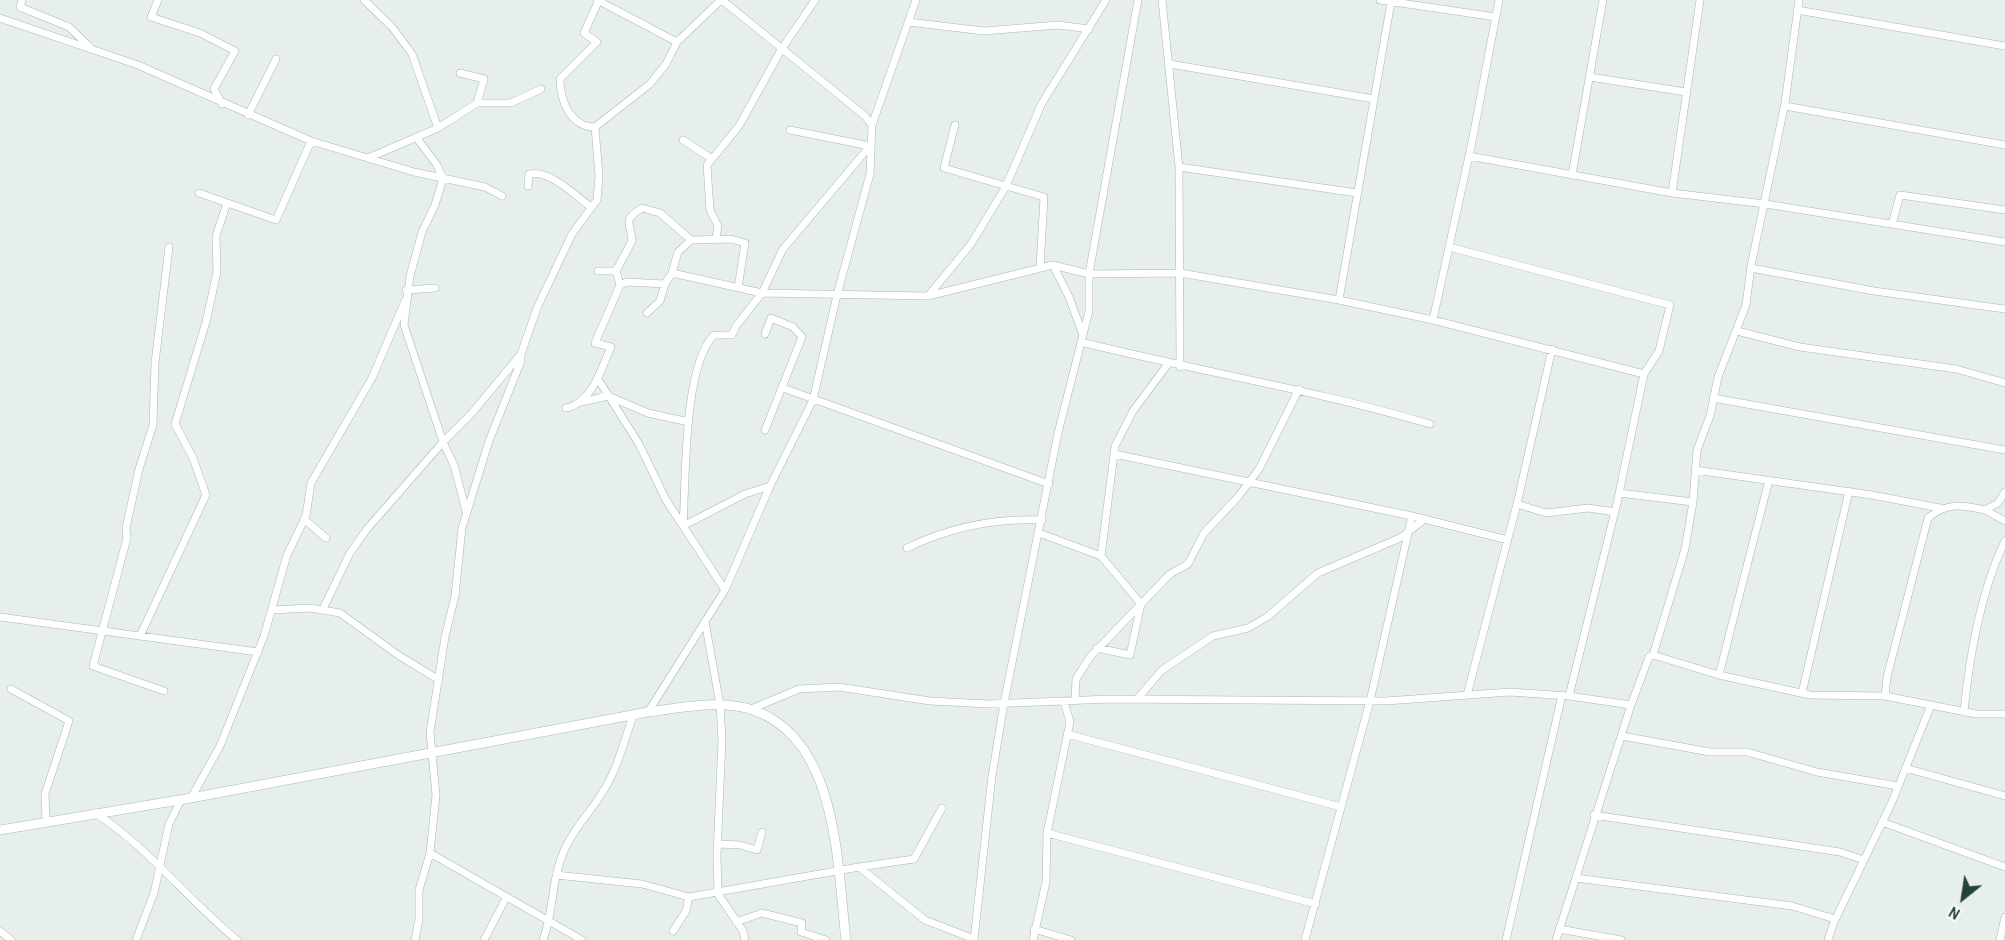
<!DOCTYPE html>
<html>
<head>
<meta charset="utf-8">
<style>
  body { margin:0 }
  #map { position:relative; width:2005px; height:940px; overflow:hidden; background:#e6efeb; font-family:"Archivo Narrow",sans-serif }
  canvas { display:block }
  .north { position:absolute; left:1933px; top:868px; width:60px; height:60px; -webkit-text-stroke:4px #f7fbf9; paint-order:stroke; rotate:210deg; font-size:16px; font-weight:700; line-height:24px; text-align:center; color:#24423a }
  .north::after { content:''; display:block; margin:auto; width:21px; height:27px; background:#24423a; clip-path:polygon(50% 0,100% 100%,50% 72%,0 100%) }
</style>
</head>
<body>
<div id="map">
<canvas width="2005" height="940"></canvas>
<div class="north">N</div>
</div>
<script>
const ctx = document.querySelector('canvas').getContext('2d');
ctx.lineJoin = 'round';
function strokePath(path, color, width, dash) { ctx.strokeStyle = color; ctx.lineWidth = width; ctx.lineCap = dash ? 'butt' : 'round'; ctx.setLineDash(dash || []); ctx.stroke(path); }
const street = new Path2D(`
  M 22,0 L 20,7 L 69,27 L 91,48
  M 158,0 L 151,17 L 200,33 L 235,51 L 214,89 L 222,104
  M 364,0 L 392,27 L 412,54 L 438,128
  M 597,0 L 677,42
  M 599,0 L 584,33 L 597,42 L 560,79 C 560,100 570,127 595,127 L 650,84 L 666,64 L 677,42 L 721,0
  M 722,0 L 865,116 L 872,125
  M 1162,0 L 1179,167 L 1180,367
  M 1380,0 L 1496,17
  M 1797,10 L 2005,46
  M 0,18 L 138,65 L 311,141 L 414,172 L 485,187 L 502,196
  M 908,22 L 984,31 L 1058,25 L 1089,29
  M 1170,64 L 1374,99
  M 460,73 L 484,79 L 477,103
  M 1590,77 L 1686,92
  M 1785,106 L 2005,145
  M 248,115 L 276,59
  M 955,125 L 944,168 L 1044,197 L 1040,268
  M 416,137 L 437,165 L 443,179 L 435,205 L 422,232 L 410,276 L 404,325 L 443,442 L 454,465 L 466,511
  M 683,140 L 712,159
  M 1469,156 L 1672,193 L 1765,204 L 2005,242
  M 368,158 L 438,128 L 477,103 L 511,103 L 541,89
  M 1179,167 L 1357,193
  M 1572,175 L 1603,0
  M 528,186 L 529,174 C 551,170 574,195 591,207
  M 199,193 L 276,220 L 311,141
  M 1672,193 L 1700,0
  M 1892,224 L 1900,195 L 2005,210
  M 716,238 L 718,226 L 710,210 L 707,165 L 739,126 L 781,50 L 815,0
  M 1449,247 L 1670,305 L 1659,351 L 1644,374 L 1617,503 L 1569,696
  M 1053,265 L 1069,297 L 1083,335
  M 1751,268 L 1874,291 L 2005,309
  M 598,271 L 616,271
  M 672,273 L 762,293 L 928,296 L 1053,265 L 1089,274 L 1180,273 L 1339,300 L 1391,2
  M 620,285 L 627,282 L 665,284 L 672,273 L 678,252 L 691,240
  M 406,290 L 435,288
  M 928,296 L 971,244 L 1005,188 L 1042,103 L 1106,0
  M 1339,300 L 1433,320 L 1644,374
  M 647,313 L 660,301 L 665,284
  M 1433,320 L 1472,142 L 1499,0
  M 1737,331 L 1800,347 L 1956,369 L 2005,383
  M 765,334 L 771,318 L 793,327 L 802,337 L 765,430
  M 1081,342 C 1197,371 1315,390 1430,424
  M 598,379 L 639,444 L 666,500 L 725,590
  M 783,388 L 1049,484
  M 1713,398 L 2005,450
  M 581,402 L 608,396 L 648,413 L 689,422
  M 566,408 C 592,403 601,369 611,347 L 595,343 L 620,285 L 616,271 L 632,241 C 631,220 621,222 642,208 L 660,213 L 691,240 L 731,239 L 745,243 L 738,288
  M 1114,454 L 1412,516 L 1508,540
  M 1695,470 L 1872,495 L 1940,508
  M 1619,493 L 1693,502
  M 1517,504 L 1552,349
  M 1985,510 L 2005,521
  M 304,519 L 326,538
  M 683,526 C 686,481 683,366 714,335 L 732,335 L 736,326 L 762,293 L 783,249 L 870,146 L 790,130
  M 683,526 L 745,494 L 770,486
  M 1039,533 L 1101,556
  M 907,548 C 950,527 995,518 1042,520
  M 323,609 L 350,553 L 367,529 L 443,442 L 472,413 L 521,354 L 537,308 L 572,234 L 597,200 L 599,176 L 595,127
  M 272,610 L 310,608 L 340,613 L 398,655 L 439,680
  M 0,617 L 258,652
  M 705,621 L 720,705 L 722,740 L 717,855 L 718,894 L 743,931 L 745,940
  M 140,636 L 206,495 L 193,458 L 175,424 L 206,322 L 217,272 L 216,236 L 227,203
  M 1097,648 L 1130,655 L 1141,604 L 1101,556 L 1115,446 L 1133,411 L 1168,364
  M 1653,655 L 1685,549 L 1693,502 L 1697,450 L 1710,416 L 1718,377 L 1746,305 L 1751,266 L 1785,103 L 1799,0
  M 1719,675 L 1769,480
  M 11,689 L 69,721 L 45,794 L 46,821
  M 164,691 L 93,666 L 127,538 L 126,528 L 139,469 L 153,425 L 155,363 L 169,247
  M 1802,693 L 1849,491
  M 1467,695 L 1517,504 L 1546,513 L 1588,508 L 1615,512
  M 1885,696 L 1976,714 L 2005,714
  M 1137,699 L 1162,670 L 1213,636 L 1248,628 L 1267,617 L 1318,573 L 1400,538 L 1425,519
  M 1075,700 L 1076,679 L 1090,657 L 1170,574 L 1188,564 L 1204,533 L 1238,497 L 1259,469 L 1299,389
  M 751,709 L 799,689 L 839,687 L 930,701 L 989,704 L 1110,699 L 1386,701 L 1510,692 L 1569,696 L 1631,705 L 1649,657 L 1653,655 L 1719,675 L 1810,695 L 1885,696 L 1887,677 L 1928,518 C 1947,502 1962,505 1985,510 L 1998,503 L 2005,492
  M 648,712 L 725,590 L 770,486 L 813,400 L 837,295 L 870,174 L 872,125 L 916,0
  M 1964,712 C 1969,658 1981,590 2005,541
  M 1067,734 L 1341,807
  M 1622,736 L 1710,752 L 1747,752 L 1817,772 L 1898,786
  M 1905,768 L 2005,796
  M 191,798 L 220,746 L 264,636 L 287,555 L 306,516 L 311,483 L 372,378 L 405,301
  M 95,813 C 148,847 188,900 237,940
  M 1594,815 L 1840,852 L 1864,860
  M 1882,822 L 2005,867
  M 1047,833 L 1316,904
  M 717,844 L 740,845 L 757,850 L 762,832
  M 430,853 L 582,940
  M 859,867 L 914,859 L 942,808
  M 556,875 L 642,884 L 689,897 L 859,867 L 925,920 L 974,939
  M 1576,878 L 1792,906 L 1835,919
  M 736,922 L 762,913 L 802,923 L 801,932 L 826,940
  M 1034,929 L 1071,940
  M 1559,929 L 1621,940
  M 0,931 L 11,940
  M 673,931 L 686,911 L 689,897
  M 136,940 L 154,893 L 169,824 L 181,800
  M 415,940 L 419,919 L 419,890 L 430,853 L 436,795 L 430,732 L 445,637 L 455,596 L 462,528 L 489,441 L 521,361 L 521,354
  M 484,940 L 506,898
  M 543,940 C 554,911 551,880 564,851 C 573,829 590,813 602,793 C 617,771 624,741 633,716
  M 974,940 L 992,776 L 1004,703 L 1058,433 L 1089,311 L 1089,274 L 1138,0
  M 1033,940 L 1046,882 L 1047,833 L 1070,722 L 1064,701
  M 1305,940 L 1370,701 L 1412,516
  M 1506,940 L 1562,695
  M 1556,940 L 1631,705
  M 1828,940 L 1834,922 L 1892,802 L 1931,705
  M 2000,940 L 2005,917`);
const secondary = new Path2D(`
  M 0,830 L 191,798 L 648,712 C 681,708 720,699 753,710 C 839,739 837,866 846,940`);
strokePath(street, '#a8b8b2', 8);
strokePath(secondary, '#a4bbb3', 10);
strokePath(street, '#fff', 7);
strokePath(secondary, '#fff', 9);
</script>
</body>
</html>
